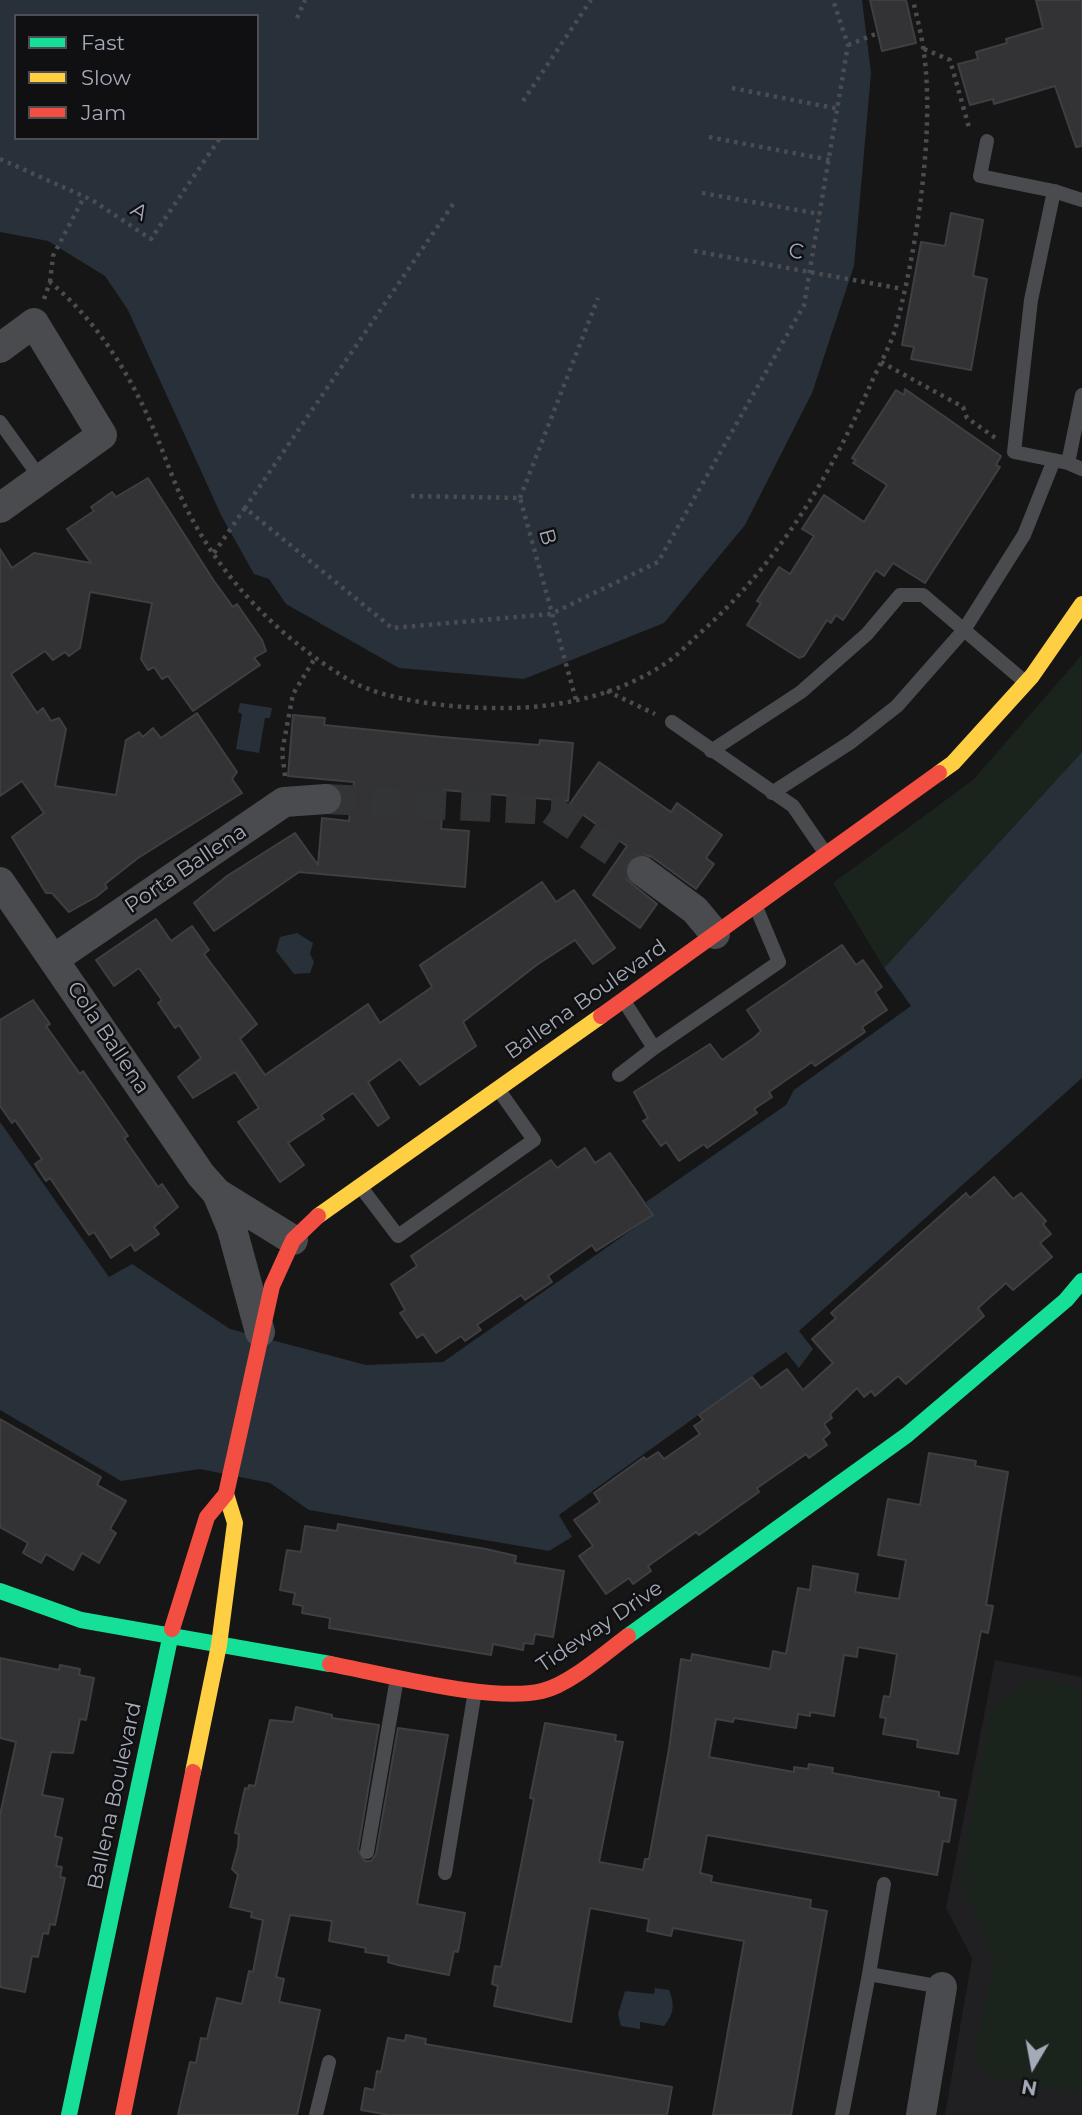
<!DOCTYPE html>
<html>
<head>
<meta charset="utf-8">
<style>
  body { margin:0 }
  #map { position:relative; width:1082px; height:2115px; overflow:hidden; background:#161616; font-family:Montserrat,sans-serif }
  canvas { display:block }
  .legend { position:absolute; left:14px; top:14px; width:245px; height:126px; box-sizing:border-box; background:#101012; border:2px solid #4c4e54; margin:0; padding:9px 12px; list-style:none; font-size:21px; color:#a5aab8 }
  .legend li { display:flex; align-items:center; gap:14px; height:35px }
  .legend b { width:35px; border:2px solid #4c4e54 }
  .north { position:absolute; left:998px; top:2031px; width:70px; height:70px; -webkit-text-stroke:5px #101012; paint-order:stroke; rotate:190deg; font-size:19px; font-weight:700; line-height:28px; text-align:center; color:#a5aab8 }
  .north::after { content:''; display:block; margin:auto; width:24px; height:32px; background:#a5aab8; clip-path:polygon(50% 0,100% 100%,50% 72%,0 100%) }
</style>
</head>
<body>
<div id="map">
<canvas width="1082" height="2115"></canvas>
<ul class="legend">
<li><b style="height:9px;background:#16e098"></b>Fast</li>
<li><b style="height:9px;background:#ffcf43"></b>Slow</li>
<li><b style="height:9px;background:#f24e42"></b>Jam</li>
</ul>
<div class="north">N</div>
</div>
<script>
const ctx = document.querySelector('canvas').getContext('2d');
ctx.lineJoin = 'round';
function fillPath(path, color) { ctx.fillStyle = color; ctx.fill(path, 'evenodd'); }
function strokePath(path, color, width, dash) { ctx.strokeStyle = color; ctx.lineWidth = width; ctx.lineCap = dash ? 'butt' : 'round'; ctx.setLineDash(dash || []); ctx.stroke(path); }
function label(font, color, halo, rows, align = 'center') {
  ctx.font = font + ' Montserrat,sans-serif'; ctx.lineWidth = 5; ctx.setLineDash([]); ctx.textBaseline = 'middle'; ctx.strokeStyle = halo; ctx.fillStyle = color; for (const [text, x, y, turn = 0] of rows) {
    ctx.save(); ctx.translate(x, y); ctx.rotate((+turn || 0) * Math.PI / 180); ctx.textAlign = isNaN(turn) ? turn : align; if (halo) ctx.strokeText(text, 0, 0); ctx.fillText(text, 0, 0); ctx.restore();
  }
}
fillPath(new Path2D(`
  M 995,1660 L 1082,1677 L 1082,2115 L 945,2115 L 972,1958 L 946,1908 Z`), '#202022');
fillPath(new Path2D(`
  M 1082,655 L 1082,752 L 884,968 L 833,883 L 973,780 Z
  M 1033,1679 L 1082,1687 L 1082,2093 L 989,2077 L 974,2057 L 994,1959 L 960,1878 L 991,1707 Z`), '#1b231d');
fillPath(new Path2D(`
  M 0,0 L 862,0 L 871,73 L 854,266 L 812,393 L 745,525 L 664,623 L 524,679 L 399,668 L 286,604 L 269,579 L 254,574 L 221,515 L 128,310 L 105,276 L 48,241 L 0,232 ZM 16,16 L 257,16 L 257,138 L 16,138 Z
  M 240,703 L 272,708 L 270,718 L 265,718 L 259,753 L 236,749 L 242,714 L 238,712 Z
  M 1082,752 L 1082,1078 L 799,1331 L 813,1349 L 799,1368 L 786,1352 L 559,1515 L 572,1537 L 549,1551 L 309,1510 L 270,1483 L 200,1469 L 121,1481 L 0,1410 L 0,1122 L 109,1277 L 132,1264 L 230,1329 L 366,1365 L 443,1362 L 653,1215 L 646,1202 L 786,1105 L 794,1090 L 911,1006 L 884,968 Z
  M 297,933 L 313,943 L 310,954 L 314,962 L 310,973 L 294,974 L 276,951 L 280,937 Z
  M 655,1988 L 669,1990 C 675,2005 674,2014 664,2026 L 640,2022 L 640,2029 L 621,2026 L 618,2014 L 625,1991 L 654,1994 Z`), '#283039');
const building = new Path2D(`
  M 870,0 L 906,0 L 916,43 L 882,51 Z
  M 1036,0 L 1082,0 L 1082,146 L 1076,147 L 1055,86 L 994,104 L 993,99 L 970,105 L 958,64 L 978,59 L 976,52 L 1007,43 L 1006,39 L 1043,28 Z
  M 951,213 L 983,220 L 973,276 L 987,279 L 971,370 L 911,359 L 914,347 L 902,345 L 921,242 L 945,246 Z
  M 905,389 L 1001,456 L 996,465 L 1000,467 L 925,583 L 893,563 L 884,576 L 876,570 L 843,620 L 836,615 L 831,623 L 827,620 L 804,656 L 799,658 L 747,625 L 761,603 L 757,601 L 779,567 L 790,574 L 814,536 L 802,529 L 824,495 L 864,522 L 887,485 L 853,463 L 856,460 L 852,458 L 896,390 L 904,395 Z
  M 148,478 L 214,581 L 233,607 L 237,604 L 262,640 L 266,651 L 254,658 L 260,665 L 193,711 L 168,676 L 162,679 L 154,667 L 148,670 L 141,659 L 152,603 L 90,592 L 80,648 L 69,656 L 65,652 L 53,660 L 45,651 L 11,674 L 37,713 L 43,708 L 51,721 L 59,718 L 66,729 L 55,786 L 116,795 L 126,740 L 139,732 L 143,737 L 153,728 L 161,738 L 197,713 L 237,772 L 232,779 L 242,793 L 138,858 L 105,884 L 107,888 L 96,897 L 69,912 L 52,893 L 46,893 L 12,837 L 44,813 L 22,781 L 0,796 L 0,549 L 12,568 L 34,553 L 91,563 L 67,529 L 94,511 L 91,507 L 112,492 L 116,497 Z
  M 293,715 L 325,718 L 324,725 L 442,737 L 539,745 L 540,740 L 573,743 L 568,801 L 444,790 L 441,829 L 469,831 L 465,887 L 299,872 L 214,931 L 194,903 L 227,876 L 295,833 L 318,865 L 322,818 L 349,821 L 354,782 L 288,776 Z
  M 599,762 L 671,812 L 677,803 L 722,835 L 706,858 L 714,864 L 696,889 L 652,857 L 643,854 L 628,860 L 625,868 L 626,879 L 657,904 L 640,928 L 593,895 L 627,846 L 569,805 Z
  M 542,882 L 556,902 L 574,890 L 615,948 L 593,964 L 575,940 L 538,964 L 463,1022 L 476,1046 L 420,1085 L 400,1059 L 368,1082 L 389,1118 L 378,1126 L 353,1093 L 321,1115 L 324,1119 L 288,1143 L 304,1165 L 280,1182 L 238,1122 L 259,1108 L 235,1072 L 193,1098 L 178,1077 L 201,1058 L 179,1025 L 175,1028 L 158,1003 L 162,1000 L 139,968 L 114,986 L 96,960 L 156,919 L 171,941 L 192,926 L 209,950 L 204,954 L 257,1024 L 240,1039 L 265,1075 L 368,1004 L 380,1023 L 432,987 L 420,965 Z
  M 842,945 L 856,965 L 863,960 L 882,987 L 875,992 L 887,1010 L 862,1027 L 865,1032 L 815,1066 L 812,1062 L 769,1092 L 772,1097 L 754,1109 L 757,1113 L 707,1148 L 704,1144 L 679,1161 L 666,1142 L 661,1146 L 643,1121 L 648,1118 L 634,1092 L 710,1044 L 722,1060 L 755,1037 L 761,1031 L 747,1010 Z
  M 33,1000 L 50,1024 L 46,1026 L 80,1074 L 83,1071 L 128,1136 L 124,1138 L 158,1187 L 162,1184 L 178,1207 L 154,1227 L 159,1234 L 135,1251 L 131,1244 L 111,1258 L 94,1232 L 89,1235 L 50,1178 L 46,1181 L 35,1164 L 42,1159 L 15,1120 L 12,1123 L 0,1106 L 0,1020 Z
  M 585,1148 L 595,1163 L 610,1153 L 653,1215 L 596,1251 L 592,1245 L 548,1276 L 552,1282 L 525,1300 L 521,1295 L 477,1325 L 481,1330 L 465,1341 L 461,1336 L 436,1353 L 423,1334 L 417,1338 L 400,1313 L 405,1310 L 391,1284 L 417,1266 L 411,1256 L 551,1160 L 557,1168 Z
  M 994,1177 L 1013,1199 L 1021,1193 L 1046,1221 L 1043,1224 L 1051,1234 L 1040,1243 L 1052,1257 L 1013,1290 L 1006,1283 L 978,1308 L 984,1316 L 906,1384 L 898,1376 L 875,1396 L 871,1391 L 864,1397 L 857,1388 L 830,1414 L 832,1418 L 824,1424 L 830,1433 L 823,1439 L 827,1445 L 809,1458 L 806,1454 L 757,1488 L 759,1492 L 721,1519 L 699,1535 L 696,1532 L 648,1566 L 651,1571 L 633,1584 L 629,1578 L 606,1594 L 579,1556 L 593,1546 L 574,1520 L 600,1502 L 594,1493 L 644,1457 L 646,1460 L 658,1452 L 664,1459 L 700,1434 L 694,1426 L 703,1420 L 699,1415 L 752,1377 L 761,1388 L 787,1369 L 803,1390 L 833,1363 L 812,1339 L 836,1318 L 831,1313 L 966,1193 L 970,1198 Z
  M 0,1419 L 101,1477 L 97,1485 L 126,1501 L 110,1529 L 116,1533 L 99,1563 L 82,1553 L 73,1570 L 46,1554 L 41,1563 L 23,1553 L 28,1543 L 0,1527 Z
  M 929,1453 L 976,1461 L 975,1466 L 1008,1472 L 986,1605 L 993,1606 L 988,1633 L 981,1631 L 958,1754 L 917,1747 L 918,1740 L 883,1734 L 886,1718 L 880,1717 L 884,1696 L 890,1697 L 897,1654 L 858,1647 L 857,1657 L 844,1655 L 834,1716 L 810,1712 L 810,1716 L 798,1714 L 796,1728 L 734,1718 L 733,1722 L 716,1719 L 709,1757 L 794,1772 L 794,1767 L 808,1769 L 809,1764 L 833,1768 L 832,1773 L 939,1792 L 939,1797 L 956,1800 L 949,1842 L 943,1841 L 937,1875 L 707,1835 L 700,1873 L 712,1876 L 711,1882 L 811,1900 L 810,1908 L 827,1911 L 791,2115 L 713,2115 L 744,1941 L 673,1928 L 671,1936 L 647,1931 L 649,1919 L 590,1908 L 571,2022 L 494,2006 L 498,1986 L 492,1984 L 495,1966 L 501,1967 L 534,1799 L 530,1798 L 545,1723 L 616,1735 L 615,1741 L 623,1742 L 599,1862 L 643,1870 L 645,1859 L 649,1859 L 669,1749 L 681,1659 L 691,1661 L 692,1654 L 770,1669 L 773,1651 L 786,1654 L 798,1588 L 810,1590 L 813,1566 L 858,1574 L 855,1592 L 899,1599 L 906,1560 L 878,1555 L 888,1499 L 920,1505 Z
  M 338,1524 L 486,1549 L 516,1556 L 515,1563 L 564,1571 L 553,1637 L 535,1634 L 533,1644 L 524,1643 L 523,1650 L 493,1644 L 491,1655 L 329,1628 L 330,1618 L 302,1613 L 303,1606 L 293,1604 L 295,1593 L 280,1590 L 287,1550 L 301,1552 L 305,1526 L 337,1531 Z
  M 0,1658 L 59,1670 L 60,1665 L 80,1669 L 79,1675 L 94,1678 L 86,1720 L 80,1719 L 73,1753 L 51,1752 L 42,1795 L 63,1799 L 55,1836 L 62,1838 L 56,1866 L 62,1867 L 60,1877 L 65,1878 L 55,1925 L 50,1924 L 48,1934 L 43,1933 L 38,1957 L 32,1956 L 25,1992 L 0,1987 L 0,1815 L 16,1742 L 0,1738 Z
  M 296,1707 L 332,1715 L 332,1718 L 379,1725 L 358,1850 L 365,1861 L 371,1861 L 376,1854 L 398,1728 L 448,1735 L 417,1904 L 465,1913 L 458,1952 L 454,1951 L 449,1975 L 398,1965 L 388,1962 L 389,1956 L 365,1952 L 366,1948 L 329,1941 L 332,1921 L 290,1915 L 276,1977 L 284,1979 L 279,2002 L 320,2010 L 297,2115 L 178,2115 L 190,2062 L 196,2063 L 201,2038 L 207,2039 L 217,1998 L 242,2004 L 249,1971 L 253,1972 L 263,1920 L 251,1917 L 252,1912 L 230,1907 L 238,1875 L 232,1869 L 238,1847 L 239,1834 L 235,1833 L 245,1788 L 248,1789 L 249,1785 L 255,1786 L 270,1720 L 293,1722 Z
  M 406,2035 L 426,2039 L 425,2044 L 672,2087 L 667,2115 L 389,2115 L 361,2110 L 365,2088 L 374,2090 L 377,2071 L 381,2072 L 388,2038 L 405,2041 Z`);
fillPath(building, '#333335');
strokePath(building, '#3e3f42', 2);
strokePath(new Path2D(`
  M 326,799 L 551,810 L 642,871`), '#333436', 30, [30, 15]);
strokePath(new Path2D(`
  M 297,18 L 305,0
  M 848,45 L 878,33
  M 924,49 L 950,60 L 970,131
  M 732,88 L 839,109
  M 523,101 L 591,0
  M 709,137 L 830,160
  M 0,159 L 92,200 L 151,239 L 220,138
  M 702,193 L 820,214
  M 453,204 L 245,508 L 392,628 L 551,614 L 658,562 L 804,305 L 848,45 L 833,0
  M 694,251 L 903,289
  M 50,282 L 53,256 L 84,197
  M 44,299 L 50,282 C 97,321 130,374 154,430 C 166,458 176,490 191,517 C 227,585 284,641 349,680 C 386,702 462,709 505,708 C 559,708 617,695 663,665 C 676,657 688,644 699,634 C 776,566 828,480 869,388 C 877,369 889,349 895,330 C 916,254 935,132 924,54 C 922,36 917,18 913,0
  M 881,362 L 963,407 L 967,418 L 997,439
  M 411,496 L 520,498 L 576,700
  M 520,498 L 598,298
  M 214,553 L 245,508
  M 607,691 L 655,714
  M 285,776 L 282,752 L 293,694 L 315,658`), '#4b4c50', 4.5, [3.5, 5]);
strokePath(new Path2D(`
  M 987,141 L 980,176 L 1054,191
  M 1082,395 L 1068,463 L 1082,469
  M 0,422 L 41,479
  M 1068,463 L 1014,452 L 1031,300 L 1054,191 L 1082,200
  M 672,722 L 793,806 L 826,854
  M 711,751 L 801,692 L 867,634 L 900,595 L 923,595 L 1024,681
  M 772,793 L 851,742 L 897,706 L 964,630 L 1024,535 L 1054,460
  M 624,1001 L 654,1048 L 779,962 L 756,907
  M 619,1075 L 654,1048
  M 360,1186 L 398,1236 L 534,1140 L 498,1089
  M 367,1852 L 397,1678
  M 445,1873 L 475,1691
  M 869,1974 L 884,1884
  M 316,2115 L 329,2062
  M 842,2115 L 869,1974 L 942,1987`), '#494b4f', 14);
strokePath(new Path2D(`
  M 0,348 L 34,323 L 102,435 L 0,508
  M 642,871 L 695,910 L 715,934
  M 0,882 L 201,1175 L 217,1193 L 293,1240
  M 54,959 L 284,802 L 326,799
  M 217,1193 L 232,1229 L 260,1332
  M 921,2115 L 942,1987`), '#494b4f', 30);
strokePath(new Path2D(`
  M 0,1591 L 81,1620 L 330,1664
  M 628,1636 L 907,1435 L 1066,1300 L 1082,1281
  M 69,2115 L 172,1629`), '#16e098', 16);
strokePath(new Path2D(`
  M 939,773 L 953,763 L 1032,676 L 1082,604
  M 318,1216 L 601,1016
  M 193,1772 L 219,1645 L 235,1523 L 226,1494`), '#ffcf43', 16);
strokePath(new Path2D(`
  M 601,1016 L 939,773
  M 172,1629 L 207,1517 L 226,1494 L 272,1286 L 293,1240 L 318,1216
  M 330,1664 C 385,1674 492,1703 542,1691 C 569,1685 605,1653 628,1636
  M 123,2115 L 193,1772`), '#f24e42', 16);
label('21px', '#a5aab8', '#101012', [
  ["A",139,212,33],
  ["C",796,252,10],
  ["B",547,537,75],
  ["Porta Ballena",186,869,-34],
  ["Ballena Boulevard",586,1000,-35],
  ["Cola Ballena",108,1038,56],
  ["Tideway Drive",600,1627,-34],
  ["Ballena Boulevard",115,1796,-78]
]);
</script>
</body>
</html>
